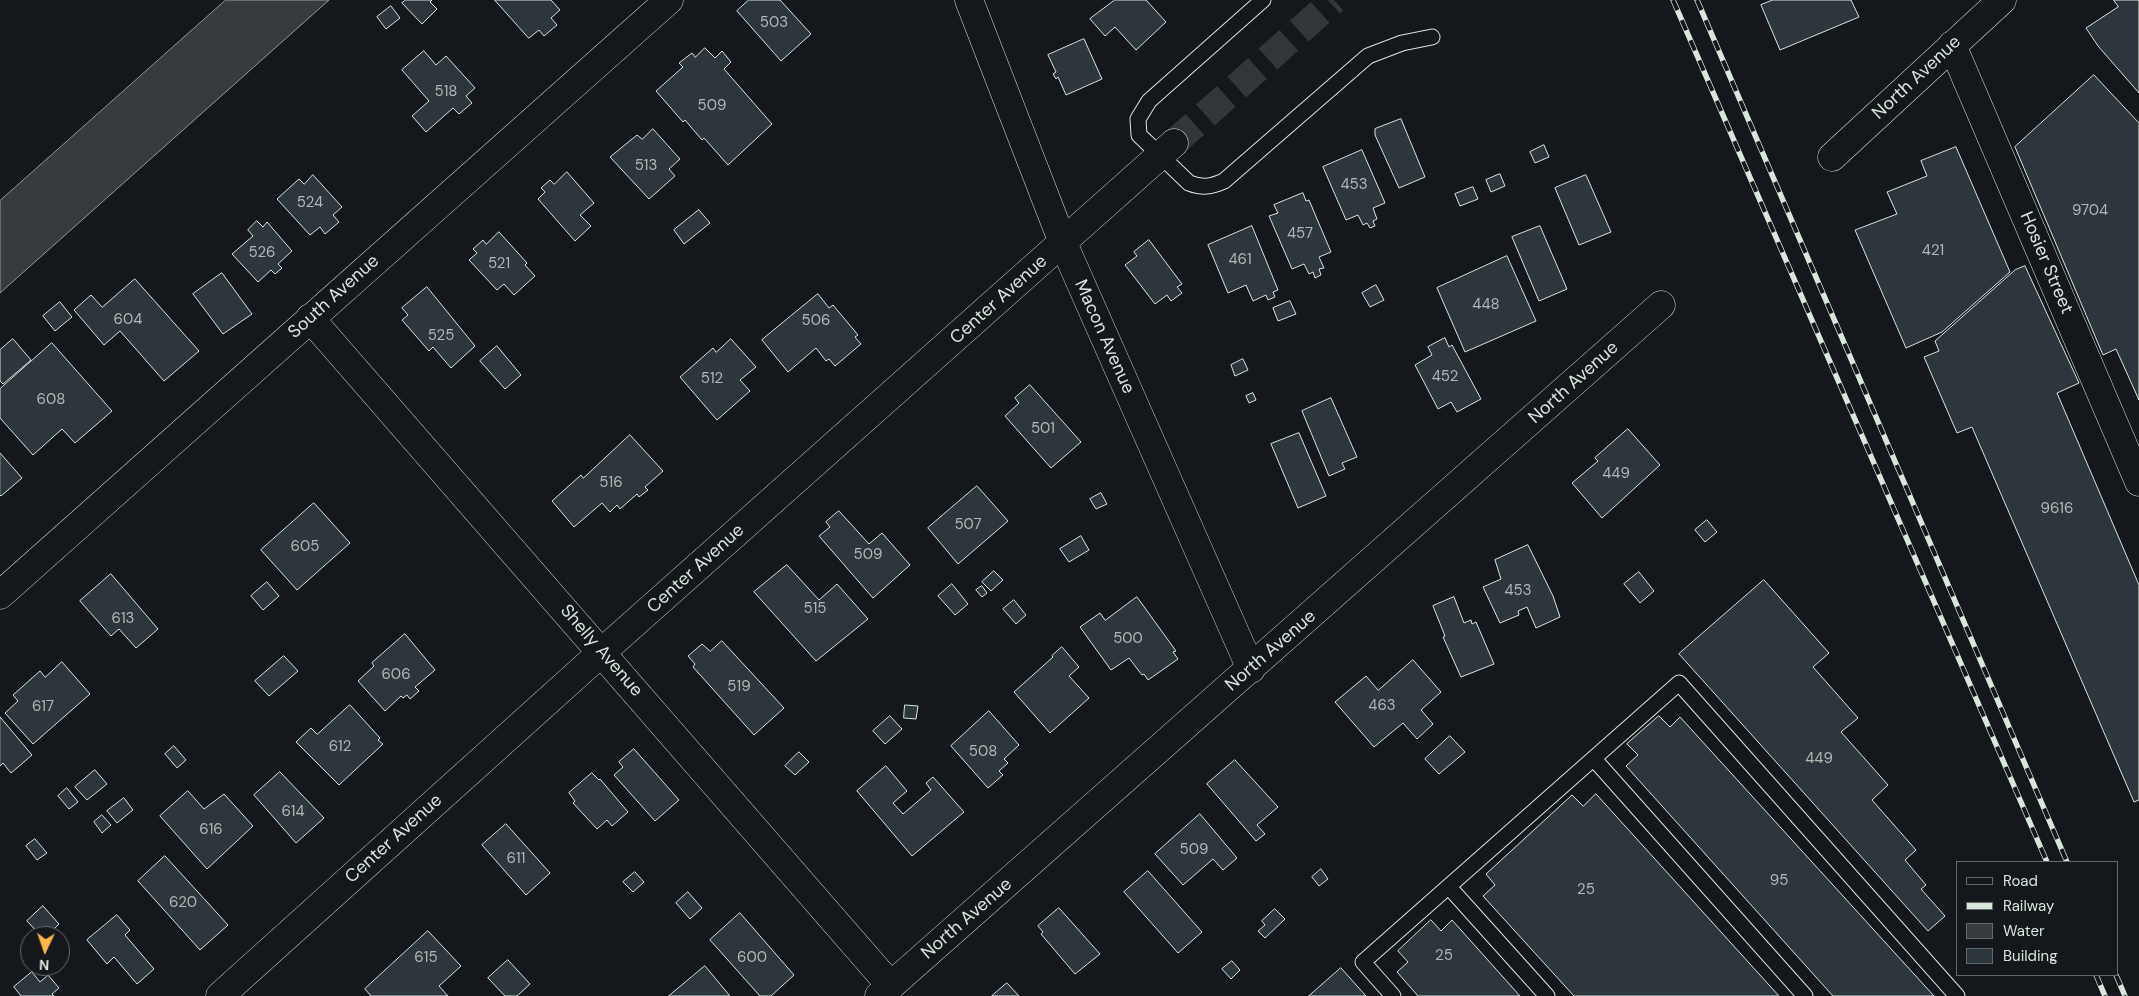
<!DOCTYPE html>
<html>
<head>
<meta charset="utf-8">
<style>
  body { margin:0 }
  #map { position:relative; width:2139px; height:996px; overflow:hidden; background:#14181c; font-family:"DM Sans",sans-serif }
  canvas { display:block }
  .legend { position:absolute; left:1956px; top:861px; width:162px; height:115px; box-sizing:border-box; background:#14181c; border:1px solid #626a69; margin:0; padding:6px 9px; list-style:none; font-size:15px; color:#d8e6dc }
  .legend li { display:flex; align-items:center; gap:10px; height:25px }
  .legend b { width:25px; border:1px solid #626a69 }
  .north { position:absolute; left:20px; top:926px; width:50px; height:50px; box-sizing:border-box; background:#14181c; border:1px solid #626a69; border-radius:50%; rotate:183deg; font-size:14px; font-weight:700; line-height:20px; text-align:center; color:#d8e6dc }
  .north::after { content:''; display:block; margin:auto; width:18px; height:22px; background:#ffb74d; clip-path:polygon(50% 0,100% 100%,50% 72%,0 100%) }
</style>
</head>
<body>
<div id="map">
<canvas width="2139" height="996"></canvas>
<ul class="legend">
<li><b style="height:6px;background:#14181c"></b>Road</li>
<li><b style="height:6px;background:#d8e6dc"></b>Railway</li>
<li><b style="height:14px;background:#363b3e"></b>Water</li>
<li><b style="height:14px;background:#2c363c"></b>Building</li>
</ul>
<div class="north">N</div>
</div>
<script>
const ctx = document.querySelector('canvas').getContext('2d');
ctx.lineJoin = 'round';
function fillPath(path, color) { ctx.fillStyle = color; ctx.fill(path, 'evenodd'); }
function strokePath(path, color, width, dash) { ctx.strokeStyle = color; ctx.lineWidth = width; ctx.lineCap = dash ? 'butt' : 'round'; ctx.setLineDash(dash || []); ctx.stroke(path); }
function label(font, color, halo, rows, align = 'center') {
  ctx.font = font + ' "DM Sans",sans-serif'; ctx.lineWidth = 4; ctx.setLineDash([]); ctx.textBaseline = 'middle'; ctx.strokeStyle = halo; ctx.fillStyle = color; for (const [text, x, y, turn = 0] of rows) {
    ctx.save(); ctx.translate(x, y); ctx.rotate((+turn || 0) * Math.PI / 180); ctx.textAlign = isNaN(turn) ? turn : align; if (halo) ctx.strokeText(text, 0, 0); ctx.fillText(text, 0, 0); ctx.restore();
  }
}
const water = new Path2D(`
  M 226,0 L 329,0 L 0,293 L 0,201 Z`);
fillPath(water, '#363b3e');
strokePath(water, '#939e99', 1);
const building = new Path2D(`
  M 406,0 L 432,0 L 430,2 L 437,9 L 422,24 L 402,3 Z
  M 495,0 L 551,0 L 560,10 L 551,18 L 557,25 L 544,36 L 539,30 L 529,38 Z
  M 749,0 L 780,0 L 811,34 L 781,61 L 737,11 Z
  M 1115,0 L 1146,0 L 1166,22 L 1136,50 L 1115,27 L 1105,36 L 1090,19 Z
  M 1773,0 L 1851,0 L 1859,17 L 1780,50 L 1761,5 Z
  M 2114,0 L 2139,0 L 2139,93 L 2098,46 L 2086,28 L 2118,7 Z
  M 391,6 L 400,18 L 386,29 L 377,17 Z
  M 1084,39 L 1102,79 L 1066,95 L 1058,77 L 1056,79 L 1053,74 L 1056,72 L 1048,55 Z
  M 705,48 L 715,58 L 722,51 L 731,62 L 724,69 L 772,124 L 728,165 L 704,138 L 702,140 L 685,120 L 683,122 L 656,91 L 683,67 L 679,63 L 692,53 L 695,57 Z
  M 424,51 L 436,65 L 446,56 L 475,88 L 466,96 L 472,103 L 459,114 L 453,108 L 426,132 L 412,116 L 429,101 L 402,70 Z
  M 2094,75 L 2139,123 L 2139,400 L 2116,349 L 2103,355 L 2015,147 Z
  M 1401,119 L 1425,177 L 1399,188 L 1375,135 L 1375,129 Z
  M 653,129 L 680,159 L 669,169 L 675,176 L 649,199 L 610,157 L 637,135 L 642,139 Z
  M 1544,145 L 1549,157 L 1535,163 L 1530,152 Z
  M 1956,147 L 2010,272 L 1942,332 L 1906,348 L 1855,230 L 1897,214 L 1887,192 L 1927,176 L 1921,161 Z
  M 1362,150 L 1385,203 L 1373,208 L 1377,219 L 1373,221 L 1375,226 L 1370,228 L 1367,223 L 1363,225 L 1358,215 L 1346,220 L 1323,167 Z
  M 567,172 L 594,203 L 580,215 L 591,226 L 575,241 L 538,199 L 545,192 L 541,188 L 550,180 L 554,184 Z
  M 1500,174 L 1505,186 L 1491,192 L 1486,180 Z
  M 313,175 L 342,207 L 333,215 L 339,222 L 325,234 L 320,227 L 310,235 L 277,199 L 299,179 L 304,184 Z
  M 1586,175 L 1611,232 L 1579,245 L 1555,188 Z
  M 1473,187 L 1478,199 L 1460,206 L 1455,194 Z
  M 1303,193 L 1306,201 L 1309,200 L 1331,252 L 1319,257 L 1324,268 L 1319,269 L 1321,275 L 1315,278 L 1313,272 L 1309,274 L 1304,264 L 1292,269 L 1269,216 L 1278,213 L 1274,205 Z
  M 699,210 L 710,223 L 684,244 L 674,230 Z
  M 257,221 L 263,227 L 267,222 L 292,251 L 278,264 L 282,268 L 275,274 L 271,270 L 258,282 L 232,254 L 253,236 L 248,230 Z
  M 1252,226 L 1278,290 L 1273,292 L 1275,297 L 1268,300 L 1266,295 L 1253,301 L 1246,285 L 1228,293 L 1208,245 Z
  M 1540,226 L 1567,289 L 1539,301 L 1512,237 Z
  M 499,232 L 527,263 L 525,265 L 535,276 L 514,295 L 504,284 L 497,290 L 469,260 L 477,253 L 473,249 L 483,240 L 486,244 Z
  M 1149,240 L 1182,284 L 1177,287 L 1182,293 L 1171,301 L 1167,295 L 1155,304 L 1125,265 L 1137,256 L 1134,252 Z
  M 1507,256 L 1536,321 L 1465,352 L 1437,288 Z
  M 2025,266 L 2079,383 L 2057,393 L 2139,585 L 2139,800 L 2134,802 L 1972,427 L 1957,433 L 1924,357 L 1939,351 L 1935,341 L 2015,270 Z
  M 222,273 L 252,314 L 223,334 L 193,294 Z
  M 135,279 L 199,351 L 164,381 L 120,331 L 104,345 L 74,310 L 91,295 L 102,307 Z
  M 1376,285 L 1384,300 L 1370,307 L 1362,293 Z
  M 427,287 L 475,346 L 451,368 L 433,347 L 429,351 L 402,320 L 408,315 L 402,308 Z
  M 818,294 L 829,308 L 833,305 L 858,335 L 855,337 L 861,344 L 835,366 L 829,359 L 826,361 L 816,348 L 788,372 L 762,340 Z
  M 1290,301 L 1296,314 L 1278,321 L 1273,308 Z
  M 60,302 L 72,317 L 55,331 L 43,316 Z
  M 1445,338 L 1449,347 L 1452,345 L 1481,399 L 1457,412 L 1451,402 L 1438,409 L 1415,365 L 1432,355 L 1428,347 Z
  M 13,339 L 31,360 L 3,384 L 0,381 L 0,350 Z
  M 731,339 L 756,367 L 740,380 L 750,391 L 717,420 L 680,377 L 713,348 L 716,352 Z
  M 52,343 L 112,411 L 75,443 L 62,429 L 33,455 L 0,418 L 0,389 Z
  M 497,346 L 521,375 L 505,389 L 480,361 Z
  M 1243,359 L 1248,370 L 1235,376 L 1231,365 Z
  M 1030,385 L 1081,442 L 1051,468 L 1005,416 L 1019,403 L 1015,398 Z
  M 1253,393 L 1256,400 L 1249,403 L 1246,396 Z
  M 1331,398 L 1357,457 L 1342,463 L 1345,469 L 1329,476 L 1302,411 Z
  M 1628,429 L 1660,465 L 1602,518 L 1572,483 L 1598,461 L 1595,458 Z
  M 1299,433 L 1326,496 L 1298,508 L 1271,444 Z
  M 630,435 L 663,471 L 645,487 L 648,490 L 639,497 L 637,494 L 620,509 L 617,505 L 610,512 L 602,503 L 574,527 L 552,501 L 581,475 L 583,478 Z
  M 0,453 L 22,478 L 1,496 L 0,495 Z
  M 977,486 L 1008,521 L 958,564 L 928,528 Z
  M 1101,493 L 1107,504 L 1096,509 L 1090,499 Z
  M 314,503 L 350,543 L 297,590 L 261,550 Z
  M 839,511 L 869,544 L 882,533 L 910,565 L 873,598 L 819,536 L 830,527 L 826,522 Z
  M 1707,520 L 1717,532 L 1705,542 L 1695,530 Z
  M 1081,536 L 1089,550 L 1069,562 L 1060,549 Z
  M 1528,545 L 1553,596 L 1560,617 L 1536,628 L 1527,607 L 1518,611 L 1519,615 L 1500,623 L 1483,587 L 1501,579 L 1495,560 Z
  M 787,565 L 819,600 L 837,584 L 868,619 L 816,661 L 754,592 Z
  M 994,571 L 1003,580 L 991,591 L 982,582 Z
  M 1639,572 L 1654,591 L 1640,603 L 1624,584 Z
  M 111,574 L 158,629 L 136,648 L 119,629 L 111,636 L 80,601 Z
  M 1764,580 L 1829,653 L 1813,667 L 1858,718 L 1841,732 L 1888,785 L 1872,800 L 1916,850 L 1905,860 L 1926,885 L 1921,889 L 1945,916 L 1928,931 L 1679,654 Z
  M 267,582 L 279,596 L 263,610 L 251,596 Z
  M 952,584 L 968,604 L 955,615 L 938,596 Z
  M 982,586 L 987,593 L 982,597 L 976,590 Z
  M 1137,597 L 1176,651 L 1173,652 L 1178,659 L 1148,680 L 1144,674 L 1142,675 L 1129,658 L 1111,670 L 1080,627 L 1100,613 L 1105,620 Z
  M 1454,597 L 1464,623 L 1471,620 L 1472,624 L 1476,622 L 1494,664 L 1461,677 L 1443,637 L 1445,636 L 1433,606 Z
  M 1014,600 L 1026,615 L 1016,624 L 1003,609 Z
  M 405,634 L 435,670 L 415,687 L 419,691 L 410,699 L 407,695 L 403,698 L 401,696 L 385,711 L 358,681 L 374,666 L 372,663 Z
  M 722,641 L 784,708 L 754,735 L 693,667 L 695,664 L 688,656 L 702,644 L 710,651 Z
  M 1062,647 L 1079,667 L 1069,676 L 1089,698 L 1050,733 L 1014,692 L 1053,657 L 1052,656 Z
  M 284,656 L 298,671 L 269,696 L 255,681 Z
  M 1413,660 L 1441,692 L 1421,710 L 1433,724 L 1417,739 L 1403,723 L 1374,747 L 1335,702 L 1366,676 L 1378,690 Z
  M 62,662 L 90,694 L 33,744 L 5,713 L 18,701 L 13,695 L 40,671 L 45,677 Z
  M 350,705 L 380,738 L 378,740 L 383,744 L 339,785 L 296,742 L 311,728 L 317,734 Z
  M 905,705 L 918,706 L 916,719 L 904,718 Z
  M 989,711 L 1019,745 L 1004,759 L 1008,763 L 999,771 L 1003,775 L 988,788 L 951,746 Z
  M 890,716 L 902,729 L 885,744 L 873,731 Z
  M 1659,716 L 1670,727 L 1680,717 L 1934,996 L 1833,996 L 1626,766 L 1638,755 L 1627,744 Z
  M 0,717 L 32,755 L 11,773 L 3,763 L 0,766 Z
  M 1450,736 L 1465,752 L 1439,774 L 1425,759 Z
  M 174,746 L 186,760 L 177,768 L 165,754 Z
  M 634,749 L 679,800 L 655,821 L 614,775 L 623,767 L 619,762 Z
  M 799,752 L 809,762 L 795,775 L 785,766 Z
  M 1235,760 L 1278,807 L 1257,825 L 1265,834 L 1256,841 L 1207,784 Z
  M 886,766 L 907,791 L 893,803 L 903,814 L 931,790 L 926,783 L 933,777 L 964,812 L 912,856 L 857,791 Z
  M 95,770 L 107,784 L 87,800 L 75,787 Z
  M 280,772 L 324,818 L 296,843 L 254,795 Z
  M 592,773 L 599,780 L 600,779 L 628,812 L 612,826 L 607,820 L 597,829 L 573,803 L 575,801 L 569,793 Z
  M 67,788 L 78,802 L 69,809 L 58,796 Z
  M 188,791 L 204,809 L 224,794 L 253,826 L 207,869 L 160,816 Z
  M 1596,794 L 1779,996 L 1574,996 L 1483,896 L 1495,885 L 1486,874 L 1572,795 L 1583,806 Z
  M 124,798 L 133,810 L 117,823 L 107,811 Z
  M 1200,814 L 1237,858 L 1223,870 L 1213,859 L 1183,885 L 1155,854 Z
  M 102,815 L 111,825 L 102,833 L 94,822 Z
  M 506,824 L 550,873 L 526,895 L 482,845 Z
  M 35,839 L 47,853 L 37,860 L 26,846 Z
  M 165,856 L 228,925 L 200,950 L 138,881 Z
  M 1321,869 L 1328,879 L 1319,886 L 1312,877 Z
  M 1148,871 L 1202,932 L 1178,953 L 1124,892 Z
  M 635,872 L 644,882 L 633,892 L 623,882 Z
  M 688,892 L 702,908 L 690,919 L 676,903 Z
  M 43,906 L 59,924 L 54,929 L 58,934 L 56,936 L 41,936 L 27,921 Z
  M 1059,908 L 1100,954 L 1075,974 L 1041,934 L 1043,932 L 1038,926 Z
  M 1275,909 L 1285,919 L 1265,938 L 1258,931 L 1265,925 L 1262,921 Z
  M 740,913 L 794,975 L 771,996 L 760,996 L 710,940 Z
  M 117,915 L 130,930 L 125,935 L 154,969 L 137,984 L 114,957 L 107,964 L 87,940 Z
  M 1431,920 L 1441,931 L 1452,920 L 1520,996 L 1418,996 L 1397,972 L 1408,962 L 1398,951 Z
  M 428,931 L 461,966 L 439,986 L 448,996 L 371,996 L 365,989 Z
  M 508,960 L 530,984 L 517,996 L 505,996 L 488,978 Z
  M 1232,961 L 1240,970 L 1231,979 L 1222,969 Z
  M 705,966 L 730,996 L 669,996 Z
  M 1341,968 L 1366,996 L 1309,996 Z
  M 32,972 L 40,982 L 48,975 L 59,988 L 52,994 L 54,996 L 21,996 L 14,987 Z
  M 1007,983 L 1019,996 L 992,996 Z`);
fillPath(building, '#2c363c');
strokePath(building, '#d8e6dc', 1);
strokePath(new Path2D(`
  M 1174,143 L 1334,0`), '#313739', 28, [28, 14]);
const lane = new Path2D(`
  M 1263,0 L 1149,101 L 1138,119 L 1139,135 L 1189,183 C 1202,188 1211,187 1224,181 L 1368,56 L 1402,43 L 1432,37
  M 1594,759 L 1805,996
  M 1449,887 L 1547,996
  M 1393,996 L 1363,962 L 1679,683 L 1957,996`);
const street = new Path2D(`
  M 969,0 L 1063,243 L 1251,669
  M 1952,45 L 2139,482
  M 1832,157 L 2002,0
  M 310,318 L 891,986
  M 0,595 L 669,0
  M 220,996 L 602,652 L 1174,143
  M 879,996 L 1661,305`);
strokePath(lane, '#d8e6dc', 17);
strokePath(street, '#d8e6dc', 29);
strokePath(lane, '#14181c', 15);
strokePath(street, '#14181c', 28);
const rail = new Path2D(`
  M 1673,0 L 2047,862
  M 1697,0 L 2067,862
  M 2096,975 L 2105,996
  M 2116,975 L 2125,996`);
strokePath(rail, '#d8e6dc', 5.5);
strokePath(rail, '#14181c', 4, [11]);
label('15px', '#adbab4', null, [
  ["503",774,23],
  ["518",446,92],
  ["509",712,106],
  ["513",646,166],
  ["453",1354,185],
  ["524",310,203],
  ["9704",2090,211],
  ["457",1300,234],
  ["421",1933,251],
  ["526",262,253],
  ["461",1240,260],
  ["521",499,264],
  ["448",1486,305],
  ["604",128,320],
  ["506",816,321],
  ["525",441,336],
  ["452",1445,377],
  ["512",712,379],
  ["608",51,400],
  ["501",1043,429],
  ["449",1616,474],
  ["516",611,483],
  ["9616",2057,509],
  ["507",968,525],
  ["605",305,547],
  ["509",868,555],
  ["453",1518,591],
  ["515",815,609],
  ["613",123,619],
  ["500",1128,639],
  ["606",396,675],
  ["519",739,687],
  ["463",1382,706],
  ["617",43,707],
  ["612",340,747],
  ["508",983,752],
  ["449",1819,759],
  ["614",293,812],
  ["616",211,830],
  ["509",1194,850],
  ["611",516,859],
  ["95",1779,881],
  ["25",1586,890],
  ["620",183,903],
  ["25",1444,956],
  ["615",426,958],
  ["600",752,958]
]);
label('18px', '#d8e6dc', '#14181c', [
  ["North Avenue",1917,78,-43],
  ["Hosier Street",2046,263,67],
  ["South Avenue",334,297,-42],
  ["Center Avenue",999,300,-42],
  ["Macon Avenue",1104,337,66],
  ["North Avenue",1574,383,-42],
  ["Center Avenue",696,569,-42],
  ["Shelly Avenue",601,651,49],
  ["North Avenue",1271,651,-41],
  ["Center Avenue",394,839,-42],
  ["North Avenue",967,919,-41]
]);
</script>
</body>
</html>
